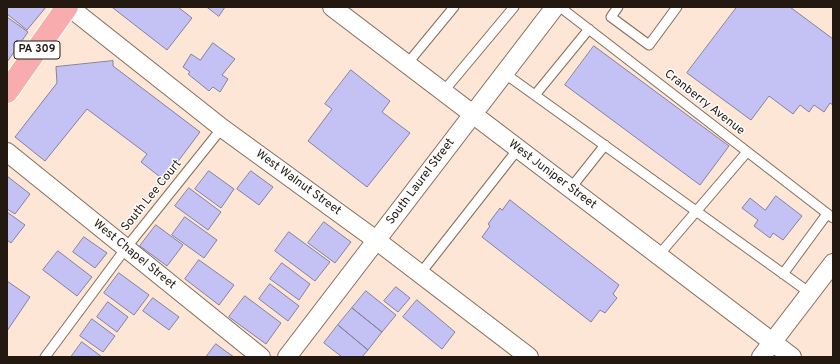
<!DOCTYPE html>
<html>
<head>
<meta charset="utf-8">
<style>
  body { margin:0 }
  #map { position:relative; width:840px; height:364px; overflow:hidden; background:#fde6d5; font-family:Overpass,sans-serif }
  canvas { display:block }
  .frame { position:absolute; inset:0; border:8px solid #231911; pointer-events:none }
</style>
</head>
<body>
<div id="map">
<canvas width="840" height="364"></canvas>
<div class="frame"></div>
</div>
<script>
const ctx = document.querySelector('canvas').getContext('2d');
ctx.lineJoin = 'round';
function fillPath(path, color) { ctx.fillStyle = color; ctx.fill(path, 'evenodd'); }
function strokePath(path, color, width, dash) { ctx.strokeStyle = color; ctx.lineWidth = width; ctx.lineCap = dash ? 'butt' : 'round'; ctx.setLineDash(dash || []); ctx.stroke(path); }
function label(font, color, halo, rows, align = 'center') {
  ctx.font = font + ' Overpass,sans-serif'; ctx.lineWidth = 3; ctx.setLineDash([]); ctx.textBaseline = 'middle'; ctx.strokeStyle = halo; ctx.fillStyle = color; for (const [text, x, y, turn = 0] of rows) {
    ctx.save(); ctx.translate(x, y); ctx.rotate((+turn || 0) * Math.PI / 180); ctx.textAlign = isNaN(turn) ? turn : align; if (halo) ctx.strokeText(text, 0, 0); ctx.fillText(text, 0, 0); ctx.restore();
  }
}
const building = new Path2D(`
  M 7,7 L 46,7 L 27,30 L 7,14 Z
  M 114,7 L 178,7 L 192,18 L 167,50 L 113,8 Z
  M 207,7 L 225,7 L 219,16 Z
  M 737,7 L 790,7 L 833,39 L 833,105 L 830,103 L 824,112 L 814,105 L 809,112 L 800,105 L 793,114 L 769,96 L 751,120 L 687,73 Z
  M 7,17 L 28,32 L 7,62 Z
  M 213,43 L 235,59 L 222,75 L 228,79 L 220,92 L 213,87 L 209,91 L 188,74 L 190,72 L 183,67 L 191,54 L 200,60 Z
  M 594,46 L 729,146 L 700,185 L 565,85 Z
  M 113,61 L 113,66 L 200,132 L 164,180 L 141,162 L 147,154 L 87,109 L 45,161 L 15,137 L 57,83 L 56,67 Z
  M 351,70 L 390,101 L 382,112 L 410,133 L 367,187 L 308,141 L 332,109 L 325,104 Z
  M 209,171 L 234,189 L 221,208 L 195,189 Z
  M 251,171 L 273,187 L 259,205 L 237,189 Z
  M 7,176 L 30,194 L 15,214 L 7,209 Z
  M 189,188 L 221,212 L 208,230 L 175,206 Z
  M 776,196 L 802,216 L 783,240 L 773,233 L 770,238 L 754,226 L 758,220 L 742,208 L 750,198 L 765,210 Z
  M 510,200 L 619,285 L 613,294 L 617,298 L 605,313 L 600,310 L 591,322 L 482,237 L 490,226 L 488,224 L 500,208 L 502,210 Z
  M 7,212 L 25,225 L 11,243 L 7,240 Z
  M 185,217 L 217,240 L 204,258 L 172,235 Z
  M 324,222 L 351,242 L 335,263 L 308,243 Z
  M 156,225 L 183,245 L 167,266 L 140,246 Z
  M 289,232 L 330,262 L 315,281 L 275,251 Z
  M 84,237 L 107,253 L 95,268 L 73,252 Z
  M 58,251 L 92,277 L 77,296 L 43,270 Z
  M 199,260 L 234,285 L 219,305 L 185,279 Z
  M 282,263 L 310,284 L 299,300 L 270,279 Z
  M 119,273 L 149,295 L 134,315 L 104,293 Z
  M 7,281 L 30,297 L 7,331 Z
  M 270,284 L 299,306 L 288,321 L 259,299 Z
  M 396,287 L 410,298 L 398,312 L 384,301 Z
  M 366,291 L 396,315 L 382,332 L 352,308 Z
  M 245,296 L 281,323 L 266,344 L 229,317 Z
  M 153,298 L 179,317 L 169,330 L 143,311 Z
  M 417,300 L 455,332 L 442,349 L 403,317 Z
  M 108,302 L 128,317 L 117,332 L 97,317 Z
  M 352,308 L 382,332 L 368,350 L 338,325 Z
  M 92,319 L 115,336 L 103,352 L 80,336 Z
  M 338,325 L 368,350 L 362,357 L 342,357 L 324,343 Z
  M 82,342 L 102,357 L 71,357 Z
  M 216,344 L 224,350 L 234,357 L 209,357 L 207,356 Z`);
fillPath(building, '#c4c2f5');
strokePath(building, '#82819e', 1);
const service = new Path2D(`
  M 560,7 L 833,218
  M 618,7 L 611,17 L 649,45 L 677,7
  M 407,64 L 454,7
  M 504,73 L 810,293
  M 443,92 L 514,7
  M 535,95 L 589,29
  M 570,189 L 605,145
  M 658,256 L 747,152
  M 420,274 L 518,149
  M 783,274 L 827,214
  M 45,357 L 126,248 L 222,128`);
const minor = new Path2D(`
  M 69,7 L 222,128 L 376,240 L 529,357
  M 332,7 L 792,357
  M 7,152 L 261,357
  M 287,357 L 555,7
  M 761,357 L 833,263`);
const trunk = new Path2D(`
  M 7,92 L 67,7`);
strokePath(service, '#856c59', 11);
strokePath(minor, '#856c59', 20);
strokePath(trunk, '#fff', 24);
strokePath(service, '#fff', 9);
strokePath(minor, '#fff', 18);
strokePath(trunk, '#f8acae', 22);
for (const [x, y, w] of [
  [37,50,46]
]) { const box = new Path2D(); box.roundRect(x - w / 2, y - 9, w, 18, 3); ctx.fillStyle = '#fff'; ctx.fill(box); strokePath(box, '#231911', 1); }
label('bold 11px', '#231911', null, [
  ["PA 309",37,50]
]);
label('12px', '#231911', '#fff', [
  ["Cranberry Avenue",704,103,38],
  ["West Juniper Street",552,175,37],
  ["South Laurel Street",421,182,-53],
  ["West Walnut Street",298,183,36],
  ["South Lee Court",152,196,-51],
  ["West Chapel Street",134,255,39]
]);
</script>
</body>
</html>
